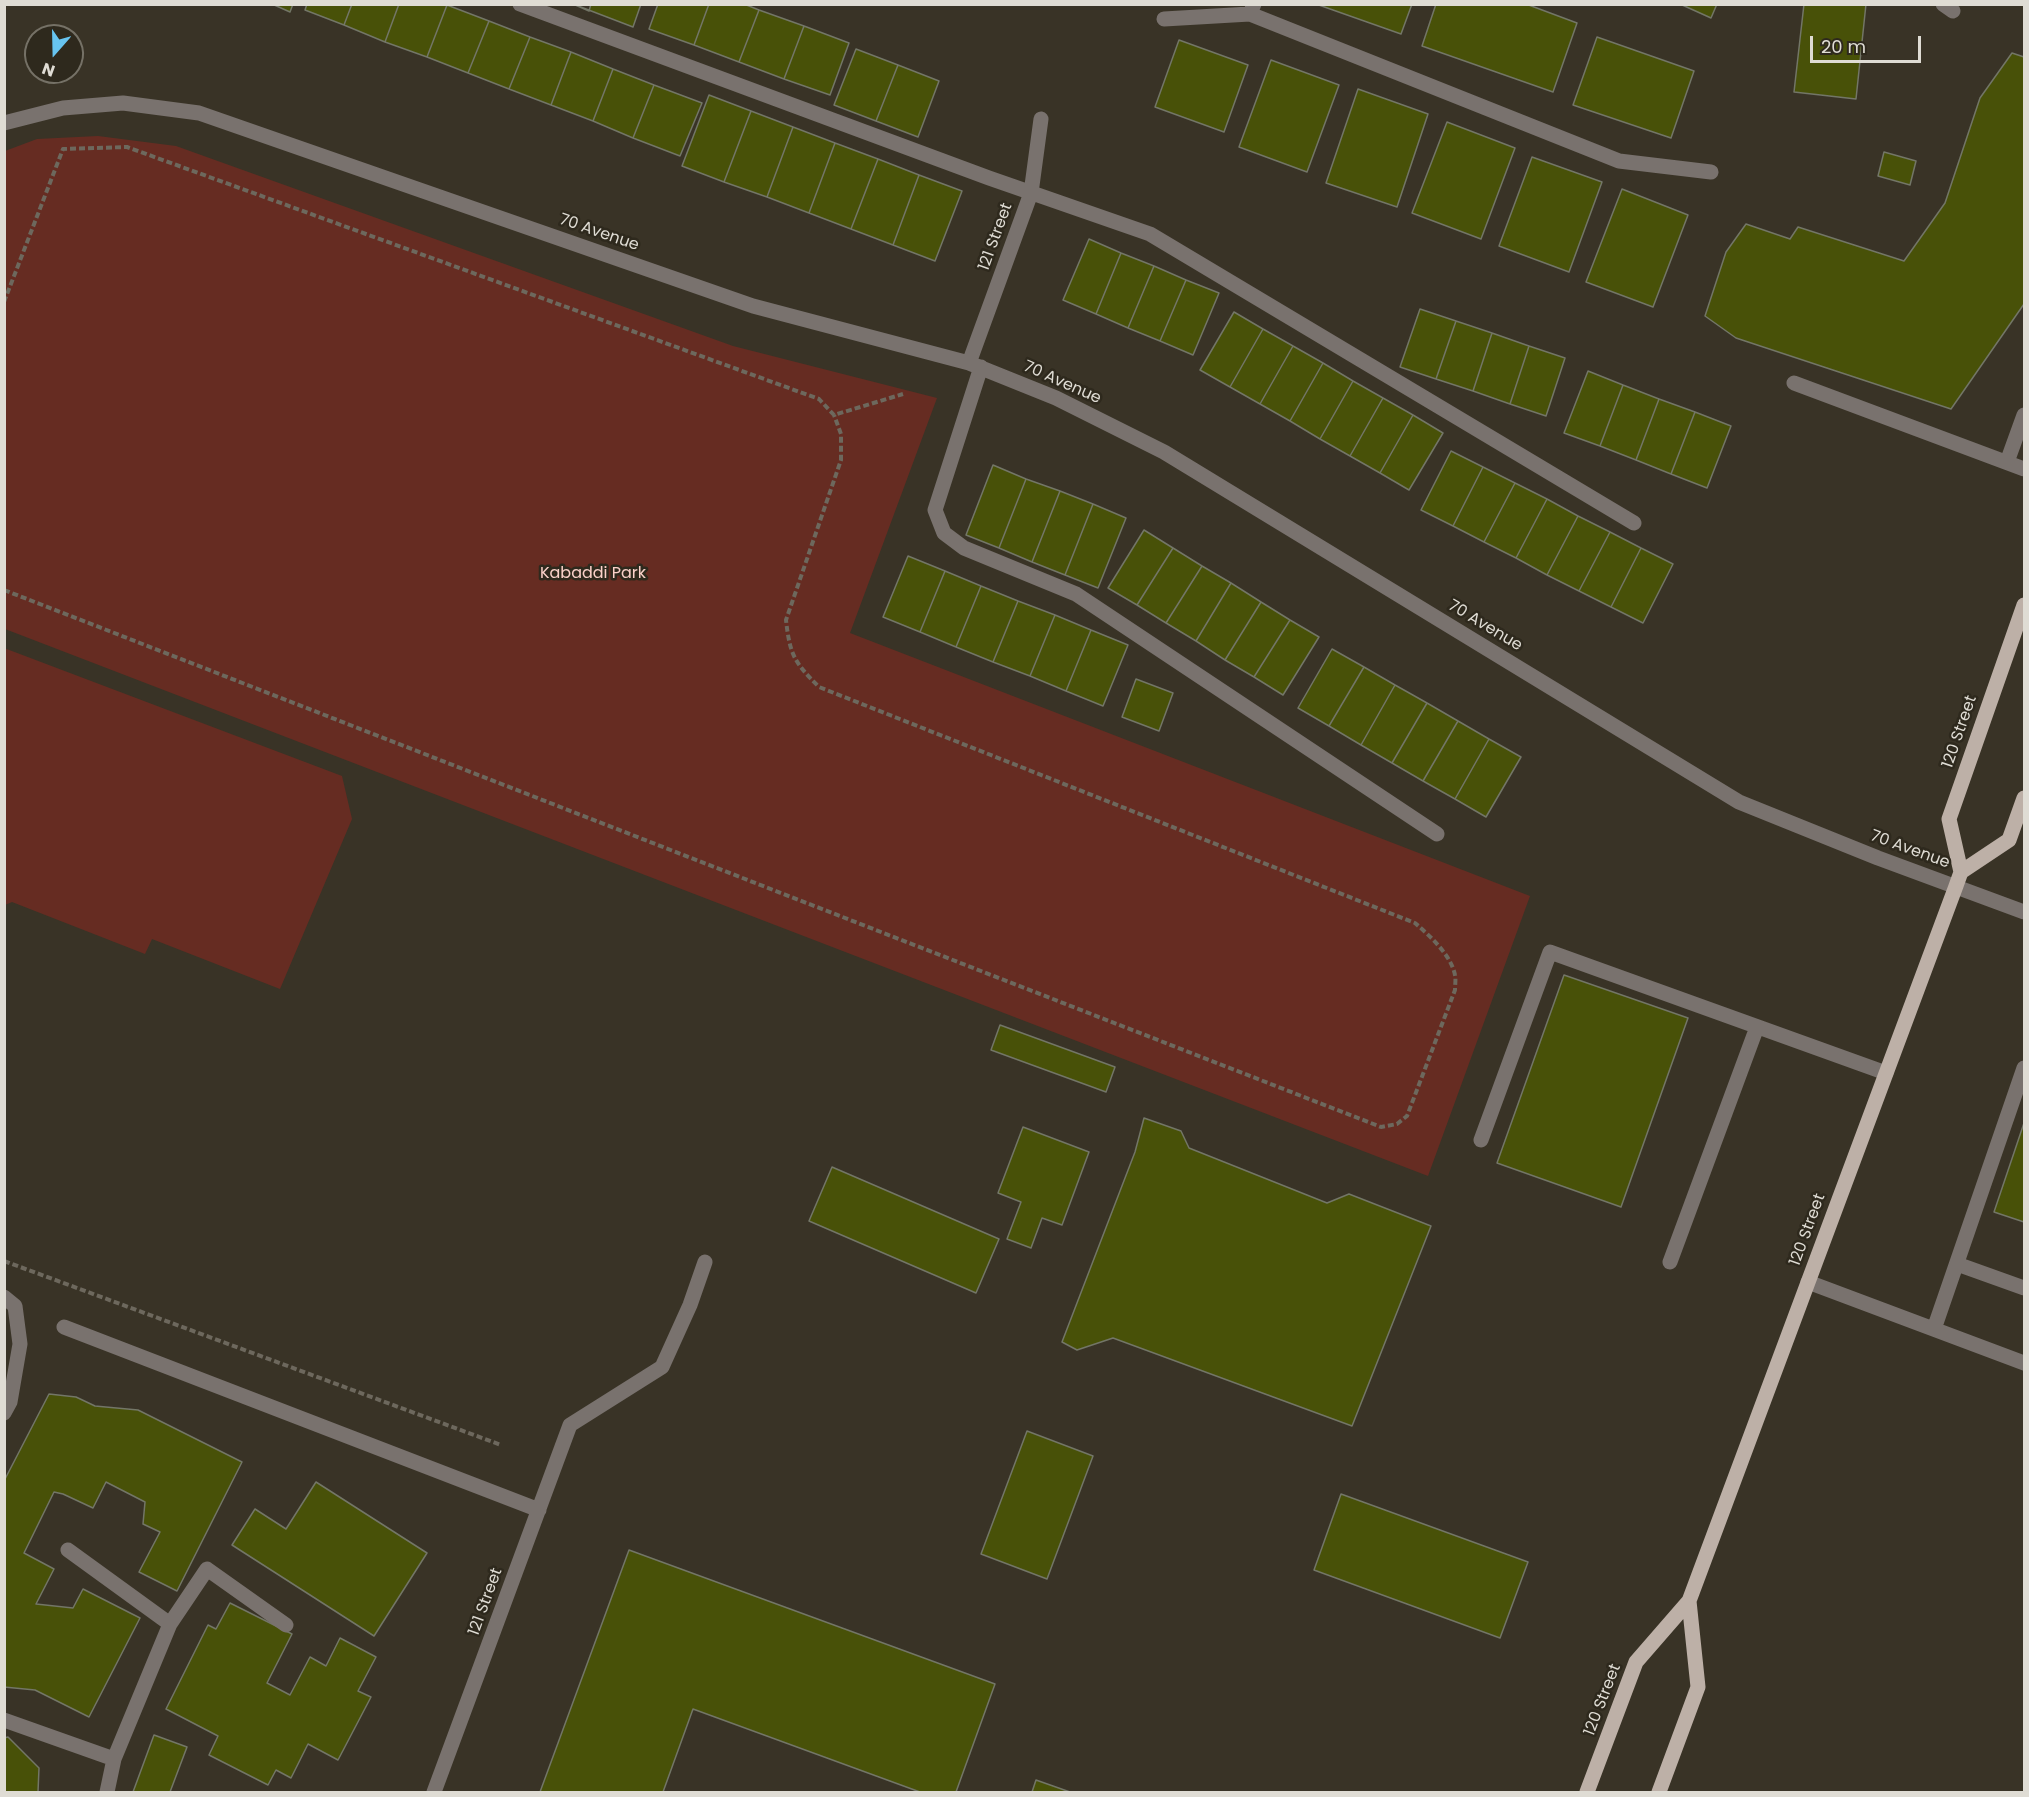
<!DOCTYPE html>
<html>
<head>
<meta charset="utf-8">
<style>
  body { margin:0 }
  #map { position:relative; width:2029px; height:1797px; overflow:hidden; background:#393326; font-family:Poppins,sans-serif }
  canvas { display:block }
  .frame { position:absolute; inset:0; border:6px solid #dfdcd4; pointer-events:none }
  .north { position:absolute; left:24px; top:24px; width:60px; height:60px; box-sizing:border-box; background:#2e291d; border:2px solid #757166; border-radius:50%; rotate:200deg; font-size:16px; font-weight:700; line-height:24px; text-align:center; color:#dfdcd4 }
  .north::after { content:''; display:block; margin:auto; width:21px; height:27px; background:#67c4f0; clip-path:polygon(50% 0,100% 100%,50% 72%,0 100%) }
  .scale { position:absolute; left:1810px; top:36px; width:111px; height:27px; box-sizing:border-box; border:3px solid #dfdcd4; border-top:0; padding-left:8px; font-size:18px; line-height:21px; white-space:nowrap; color:#dfdcd4; -webkit-text-stroke:4px #2e291d; paint-order:stroke }
</style>
</head>
<body>
<div id="map">
<canvas width="2029" height="1797"></canvas>
<div class="frame"></div>
<div class="north">N</div>
<div class="scale">20 m</div>
</div>
<script>
const ctx = document.querySelector('canvas').getContext('2d');
ctx.lineJoin = 'round';
function fillPath(path, color) { ctx.fillStyle = color; ctx.fill(path, 'evenodd'); }
function strokePath(path, color, width, dash) { ctx.strokeStyle = color; ctx.lineWidth = width; ctx.lineCap = dash ? 'butt' : 'round'; ctx.setLineDash(dash || []); ctx.stroke(path); }
function label(font, color, halo, rows, align = 'center') {
  ctx.font = font + ' Poppins,sans-serif'; ctx.lineWidth = 5; ctx.setLineDash([]); ctx.textBaseline = 'middle'; ctx.strokeStyle = halo; ctx.fillStyle = color; for (const [text, x, y, turn = 0] of rows) {
    ctx.save(); ctx.translate(x, y); ctx.rotate((+turn || 0) * Math.PI / 180); ctx.textAlign = isNaN(turn) ? turn : align; if (halo) ctx.strokeText(text, 0, 0); ctx.fillText(text, 0, 0); ctx.restore();
  }
}
fillPath(new Path2D(`
  M 98,136 L 176,146 L 733,346 L 937,398 L 850,633 L 1530,896 L 1428,1176 L 5,629 L 5,151 L 37,139 Z
  M 4,648 L 342,776 L 352,819 L 280,989 L 152,939 L 145,954 L 12,902 L 5,905 Z`), '#662c22');
const building = new Path2D(`
  M 272,4 L 293,4 L 290,12 Z
  M 307,4 L 352,4 L 344,25 L 305,10 Z
  M 352,4 L 399,4 L 385,42 L 344,25 Z
  M 399,4 L 447,5 L 427,57 L 385,42 Z
  M 573,4 L 591,4 L 589,11 Z
  M 573,4 L 641,4 L 633,27 Z
  M 658,4 L 709,4 L 694,45 L 649,29 Z
  M 709,4 L 744,4 L 759,10 L 739,62 L 694,45 Z
  M 1316,4 L 1412,4 L 1401,34 Z
  M 1436,4 L 1526,4 L 1577,23 L 1553,92 L 1422,46 Z
  M 1680,4 L 1717,4 L 1711,18 Z
  M 1804,4 L 1866,4 L 1856,99 L 1794,92 Z
  M 447,5 L 489,21 L 468,73 L 427,57 Z
  M 759,10 L 804,26 L 784,79 L 739,62 Z
  M 489,21 L 530,37 L 509,89 L 468,73 Z
  M 804,26 L 849,43 L 830,95 L 784,79 Z
  M 530,37 L 571,52 L 551,105 L 509,89 Z
  M 1597,37 L 1694,71 L 1671,138 L 1573,105 Z
  M 1179,40 L 1248,65 L 1224,132 L 1155,107 Z
  M 856,49 L 898,65 L 876,121 L 834,105 Z
  M 571,52 L 613,69 L 593,121 L 551,105 Z
  M 2012,53 L 2024,57 L 2024,304 L 1951,409 L 1736,338 L 1705,316 L 1726,252 L 1746,224 L 1790,239 L 1798,227 L 1904,261 L 1945,203 L 1980,98 Z
  M 1271,60 L 1339,85 L 1307,172 L 1239,147 Z
  M 898,65 L 939,81 L 918,137 L 876,121 Z
  M 613,69 L 654,85 L 633,138 L 593,121 Z
  M 654,85 L 702,103 L 680,156 L 633,138 Z
  M 1358,89 L 1428,114 L 1397,207 L 1326,183 Z
  M 709,95 L 751,111 L 724,182 L 682,166 Z
  M 751,111 L 793,127 L 767,197 L 724,182 Z
  M 1447,122 L 1515,148 L 1481,239 L 1412,213 Z
  M 793,127 L 835,143 L 809,213 L 767,197 Z
  M 835,143 L 878,159 L 851,229 L 809,213 Z
  M 1884,152 L 1916,161 L 1910,185 L 1878,176 Z
  M 1532,157 L 1602,182 L 1569,272 L 1499,246 Z
  M 878,159 L 919,175 L 893,245 L 851,229 Z
  M 919,175 L 962,191 L 935,261 L 893,245 Z
  M 1622,189 L 1688,215 L 1653,307 L 1586,282 Z
  M 1089,239 L 1121,253 L 1096,314 L 1063,300 Z
  M 1121,253 L 1154,266 L 1128,328 L 1096,314 Z
  M 1154,266 L 1186,280 L 1160,341 L 1128,328 Z
  M 1186,280 L 1219,293 L 1193,355 L 1160,341 Z
  M 1420,309 L 1456,321 L 1436,379 L 1400,367 Z
  M 1234,312 L 1263,329 L 1230,387 L 1200,370 Z
  M 1456,321 L 1492,333 L 1473,391 L 1436,379 Z
  M 1263,329 L 1293,346 L 1260,404 L 1230,387 Z
  M 1492,333 L 1529,346 L 1510,404 L 1473,391 Z
  M 1293,346 L 1323,363 L 1290,421 L 1260,404 Z
  M 1529,346 L 1565,358 L 1546,416 L 1510,404 Z
  M 1323,363 L 1353,381 L 1320,439 L 1290,421 Z
  M 1588,371 L 1623,385 L 1600,446 L 1564,433 Z
  M 1353,381 L 1383,398 L 1350,456 L 1320,439 Z
  M 1623,385 L 1659,399 L 1636,460 L 1600,446 Z
  M 1383,398 L 1413,415 L 1380,473 L 1350,456 Z
  M 1659,399 L 1695,412 L 1671,474 L 1636,460 Z
  M 1695,412 L 1731,426 L 1707,488 L 1671,474 Z
  M 1413,415 L 1443,433 L 1409,490 L 1380,473 Z
  M 1451,451 L 1483,467 L 1453,526 L 1421,510 Z
  M 993,465 L 1026,479 L 999,548 L 966,535 Z
  M 1483,467 L 1515,483 L 1484,542 L 1453,526 Z
  M 1026,479 L 1060,491 L 1032,562 L 999,548 Z
  M 1515,483 L 1547,499 L 1516,558 L 1484,542 Z
  M 1060,491 L 1093,504 L 1065,575 L 1032,562 Z
  M 1547,499 L 1578,516 L 1547,575 L 1516,558 Z
  M 1093,504 L 1126,518 L 1098,588 L 1065,575 Z
  M 1578,516 L 1610,532 L 1579,591 L 1547,575 Z
  M 1144,530 L 1173,548 L 1137,605 L 1108,588 Z
  M 1610,532 L 1641,548 L 1611,607 L 1579,591 Z
  M 1173,548 L 1202,566 L 1166,623 L 1137,605 Z
  M 1641,548 L 1673,564 L 1643,623 L 1611,607 Z
  M 908,556 L 945,571 L 920,632 L 883,617 Z
  M 1202,566 L 1231,583 L 1196,641 L 1166,623 Z
  M 945,571 L 981,586 L 956,647 L 920,632 Z
  M 1231,583 L 1261,602 L 1225,660 L 1196,641 Z
  M 981,586 L 1018,601 L 993,662 L 956,647 Z
  M 1018,601 L 1055,615 L 1030,676 L 993,662 Z
  M 1261,602 L 1290,620 L 1254,677 L 1225,660 Z
  M 1055,615 L 1091,630 L 1066,691 L 1030,676 Z
  M 1290,620 L 1319,637 L 1283,695 L 1254,677 Z
  M 1091,630 L 1128,645 L 1103,706 L 1066,691 Z
  M 1332,649 L 1364,667 L 1329,726 L 1298,708 Z
  M 1364,667 L 1395,685 L 1361,745 L 1329,726 Z
  M 1136,679 L 1173,693 L 1159,731 L 1122,717 Z
  M 1395,685 L 1427,703 L 1392,763 L 1361,745 Z
  M 1427,703 L 1458,721 L 1423,781 L 1392,763 Z
  M 1458,721 L 1489,739 L 1455,799 L 1423,781 Z
  M 1489,739 L 1521,757 L 1486,817 L 1455,799 Z
  M 1564,975 L 1688,1018 L 1621,1207 L 1497,1163 Z
  M 1000,1025 L 1115,1067 L 1106,1092 L 991,1050 Z
  M 1144,1118 L 1181,1131 L 1189,1148 L 1327,1203 L 1349,1194 L 1431,1226 L 1352,1426 L 1113,1338 L 1077,1350 L 1062,1342 L 1135,1152 Z
  M 2024,1123 L 2024,1222 L 1994,1212 Z
  M 1023,1127 L 1089,1152 L 1062,1225 L 1042,1218 L 1031,1248 L 1007,1239 L 1021,1202 L 998,1193 Z
  M 832,1167 L 999,1239 L 976,1293 L 809,1221 Z
  M 49,1394 L 76,1397 L 95,1406 L 138,1410 L 242,1462 L 177,1591 L 139,1572 L 160,1532 L 143,1524 L 145,1502 L 106,1482 L 93,1508 L 63,1494 L 54,1492 L 24,1553 L 54,1569 L 36,1604 L 73,1608 L 83,1589 L 140,1618 L 89,1717 L 35,1690 L 4,1687 L 4,1481 Z
  M 1027,1431 L 1093,1456 L 1047,1579 L 981,1554 Z
  M 316,1482 L 427,1553 L 374,1636 L 232,1545 L 255,1509 L 286,1529 Z
  M 1341,1494 L 1528,1562 L 1500,1638 L 1314,1570 Z
  M 629,1550 L 995,1684 L 956,1792 L 920,1792 L 693,1709 L 663,1792 L 540,1792 Z
  M 230,1603 L 292,1634 L 267,1683 L 290,1695 L 310,1657 L 326,1666 L 340,1638 L 376,1657 L 358,1691 L 371,1697 L 338,1760 L 308,1744 L 291,1778 L 276,1770 L 268,1785 L 209,1755 L 218,1736 L 166,1709 L 208,1625 L 216,1629 Z
  M 154,1735 L 187,1747 L 170,1792 L 133,1792 Z
  M 8,1737 L 39,1768 L 38,1792 L 4,1792 L 4,1738 Z
  M 1036,1780 L 1070,1792 L 1032,1792 Z`);
fillPath(building, '#485108');
strokePath(building, '#737667', 1.5);
strokePath(new Path2D(`
  M 4,302 L 63,149 L 127,147 L 819,399 L 834,415 L 903,394
  M 4,590 L 1381,1127 L 1397,1124 L 1407,1116 L 1455,990 C 1455,985 1456,979 1455,975 C 1451,955 1430,936 1415,923 L 819,687 C 794,662 790,655 786,620 L 841,460 L 841,434 L 834,415
  M 4,1261 L 501,1445`), '#6d685d', 4, [6, 3]);
strokePath(new Path2D(`
  M 520,4 L 989,178 L 1150,234 L 1634,523
  M 1943,4 L 1953,11
  M 1250,14 L 1619,161 L 1711,172
  M 1164,19 L 1250,14 L 1254,4
  M 4,123 L 63,108 L 123,103 L 199,113 L 753,306 L 969,363 L 1056,398 L 1164,452 L 1739,802 L 1878,858 L 2024,912
  M 969,363 L 1031,193 L 1041,119
  M 981,367 L 935,510 L 944,533 L 964,548 L 1076,594 L 1437,834
  M 1794,383 L 2024,469
  M 2007,462 L 2024,415
  M 1481,1140 L 1550,952 L 1886,1073
  M 1670,1262 L 1757,1027
  M 1957,1264 L 2024,1288
  M 1808,1282 L 2024,1363
  M 4,1297 L 15,1306 L 20,1344 L 10,1402 L 4,1413
  M 64,1327 L 539,1510
  M 1934,1329 L 2024,1068
  M 68,1550 L 170,1624
  M 4,1720 L 114,1759
  M 107,1792 L 114,1759 L 170,1624 L 207,1569 L 286,1625
  M 434,1792 L 570,1425 L 662,1367 L 690,1305 L 705,1262`), '#79726e', 15);
strokePath(new Path2D(`
  M 1961,872 L 2009,840 L 2024,798
  M 1587,1792 L 1636,1662 L 1689,1601 L 1956,886 L 1961,872 L 1949,819 L 2024,605
  M 1659,1792 L 1698,1687 L 1689,1601`), '#bdb0a7', 15);
label('16px', '#dfdcd4', '#2e291d', [
  ["70 Avenue",599,233,19],
  ["121 Street",996,237,-70],
  ["70 Avenue",1062,383,24],
  ["70 Avenue",1485,626,31],
  ["120 Street",1960,732,-71],
  ["70 Avenue",1910,850,20],
  ["120 Street",1808,1230,-70],
  ["121 Street",486,1602,-70],
  ["120 Street",1603,1700,-69]
]);
label('16px', '#fbd1c9', '#2e291d', [
  ["Kabaddi Park",593,574]
]);
</script>
</body>
</html>
